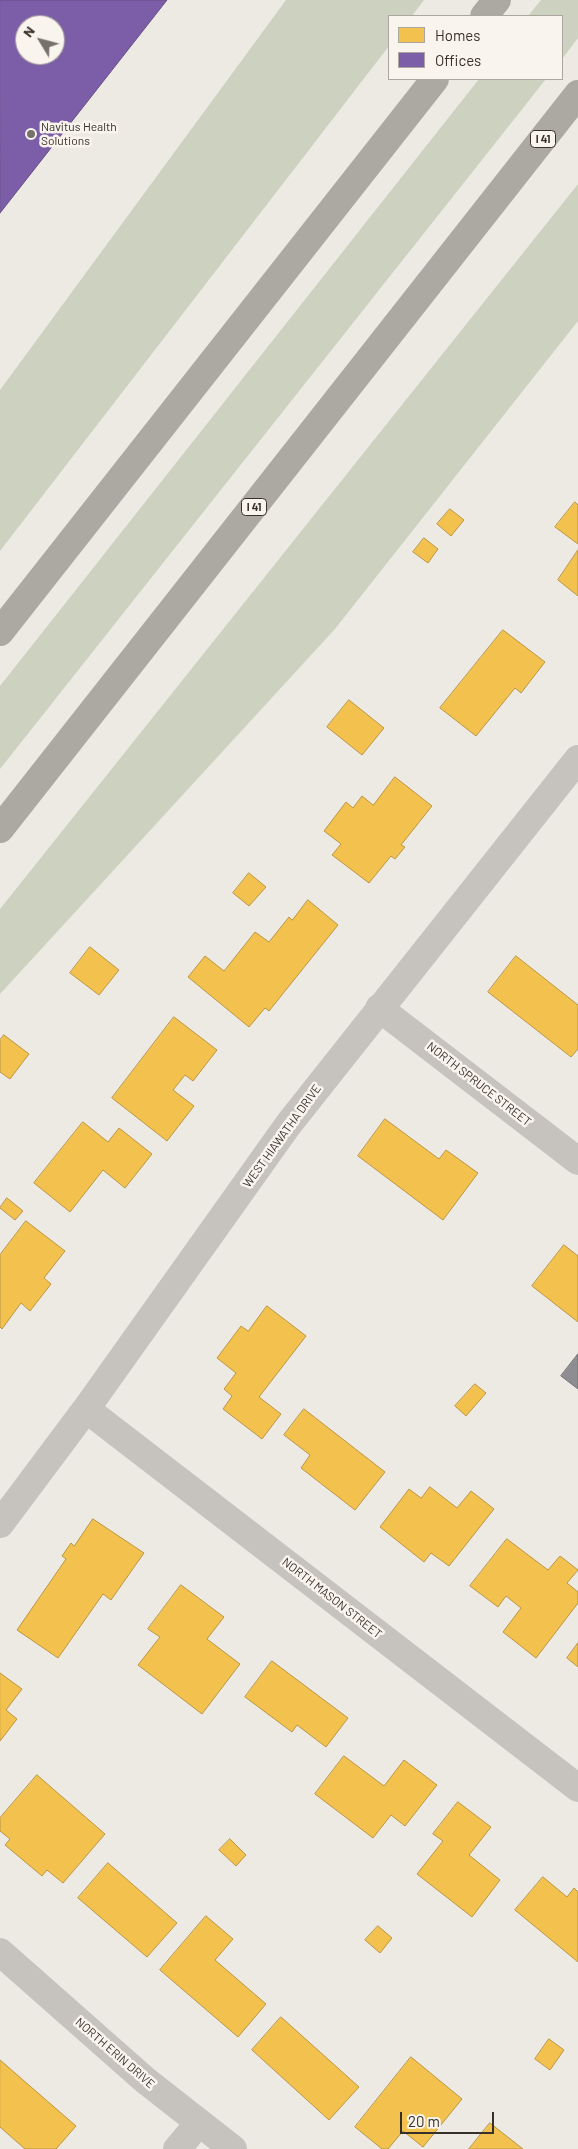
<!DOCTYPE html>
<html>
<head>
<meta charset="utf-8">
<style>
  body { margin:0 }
  #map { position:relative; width:578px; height:2149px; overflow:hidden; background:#edeae4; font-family:Barlow,sans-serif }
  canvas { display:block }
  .legend { position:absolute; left:388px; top:15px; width:175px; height:65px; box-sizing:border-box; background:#f9f4ed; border:1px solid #aba69f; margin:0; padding:6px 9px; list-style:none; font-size:15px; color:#37302b }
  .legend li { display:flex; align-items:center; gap:10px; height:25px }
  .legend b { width:25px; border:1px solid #aba69f }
  .north { position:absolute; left:15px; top:15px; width:50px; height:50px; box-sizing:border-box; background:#f9f4ed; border:1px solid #aba69f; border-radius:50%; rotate:307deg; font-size:14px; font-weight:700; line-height:20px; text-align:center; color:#37302b }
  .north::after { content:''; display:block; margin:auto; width:18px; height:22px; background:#77716c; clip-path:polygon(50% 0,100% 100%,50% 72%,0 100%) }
  .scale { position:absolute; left:400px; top:2112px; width:94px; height:22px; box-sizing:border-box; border:2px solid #37302b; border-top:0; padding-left:6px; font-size:15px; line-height:18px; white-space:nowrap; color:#37302b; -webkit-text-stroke:4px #f9f4ed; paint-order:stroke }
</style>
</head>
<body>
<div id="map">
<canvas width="578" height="2149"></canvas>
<ul class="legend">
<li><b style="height:14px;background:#f2c14e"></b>Homes</li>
<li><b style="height:14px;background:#7b5ea7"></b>Offices</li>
</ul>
<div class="north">N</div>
<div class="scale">20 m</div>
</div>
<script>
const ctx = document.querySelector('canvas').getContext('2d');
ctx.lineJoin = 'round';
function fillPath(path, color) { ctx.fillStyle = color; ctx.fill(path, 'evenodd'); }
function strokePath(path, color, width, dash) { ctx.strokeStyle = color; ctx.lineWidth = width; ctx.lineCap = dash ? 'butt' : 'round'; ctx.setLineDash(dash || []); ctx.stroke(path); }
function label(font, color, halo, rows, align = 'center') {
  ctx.font = font + ' Barlow,sans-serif'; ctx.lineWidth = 5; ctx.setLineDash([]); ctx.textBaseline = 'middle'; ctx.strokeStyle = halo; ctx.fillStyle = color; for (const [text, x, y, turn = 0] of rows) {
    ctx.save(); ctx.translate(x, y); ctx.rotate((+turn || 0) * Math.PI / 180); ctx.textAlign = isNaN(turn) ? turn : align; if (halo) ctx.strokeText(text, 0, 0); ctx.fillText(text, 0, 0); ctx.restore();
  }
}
fillPath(new Path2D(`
  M 286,0 L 424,0 L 412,16 L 389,16 L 389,46 L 0,551 L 0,390 Z
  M 541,0 L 578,0 L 578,38 L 562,59 L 562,16 L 528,16 Z
  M 479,79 L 546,79 L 0,769 L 0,686 Z
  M 578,184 L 578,321 L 335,629 L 0,994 L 0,909 Z`), '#cdd2c0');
const homes = new Path2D(`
  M 575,502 L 578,505 L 578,544 L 555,527 Z
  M 450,509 L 464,520 L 451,536 L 437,524 Z
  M 424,538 L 438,549 L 428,563 L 413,552 Z
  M 578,550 L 578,596 L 558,580 Z
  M 503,630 L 545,662 L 521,693 L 515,688 L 476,736 L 440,708 Z
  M 349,700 L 384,728 L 362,755 L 327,727 Z
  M 395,777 L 432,806 L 401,845 L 405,847 L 395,859 L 391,856 L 369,883 L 332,855 L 341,844 L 324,831 L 346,802 L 353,808 L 362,796 L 373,805 Z
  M 249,873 L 266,887 L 249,906 L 233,893 Z
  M 308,900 L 338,925 L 269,1011 L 265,1008 L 249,1027 L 188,977 L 205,956 L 224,971 L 255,932 L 269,942 L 289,917 L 292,920 Z
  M 90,947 L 119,970 L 99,995 L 70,973 Z
  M 516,956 L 578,1005 L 578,1049 L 571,1057 L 488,992 Z
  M 174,1017 L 217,1050 L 193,1081 L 185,1075 L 173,1090 L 194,1106 L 167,1141 L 112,1098 Z
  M 4,1035 L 29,1054 L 10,1079 L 0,1072 L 0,1040 Z
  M 385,1119 L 439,1159 L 446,1150 L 478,1173 L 443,1220 L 358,1156 Z
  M 83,1122 L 108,1142 L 119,1128 L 152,1154 L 125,1188 L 103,1170 L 70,1212 L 34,1183 Z
  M 7,1198 L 23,1211 L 15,1220 L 0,1208 Z
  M 26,1221 L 65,1251 L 44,1278 L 51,1284 L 30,1311 L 21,1303 L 2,1329 L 0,1327 L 0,1255 Z
  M 564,1245 L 578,1256 L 578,1322 L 532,1286 Z
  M 267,1306 L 306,1336 L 259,1397 L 281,1414 L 262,1439 L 223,1409 L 232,1396 L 224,1389 L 236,1373 L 217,1358 L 241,1326 L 248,1331 Z
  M 475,1384 L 486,1393 L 466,1416 L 455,1406 Z
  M 304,1409 L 385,1472 L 355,1510 L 301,1468 L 310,1455 L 284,1435 Z
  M 430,1487 L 457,1508 L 471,1491 L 494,1509 L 449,1566 L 431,1553 L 424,1562 L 380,1527 L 409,1489 L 421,1498 Z
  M 93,1519 L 144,1553 L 111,1600 L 103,1594 L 58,1658 L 17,1630 L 66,1559 L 62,1556 L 71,1543 L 74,1546 Z
  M 507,1539 L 548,1570 L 560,1556 L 578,1570 L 567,1583 L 578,1592 L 578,1603 L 536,1658 L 503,1632 L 521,1608 L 506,1596 L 498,1607 L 470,1586 Z
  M 181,1585 L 224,1617 L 207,1639 L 240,1664 L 202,1714 L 138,1665 L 160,1637 L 148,1629 Z
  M 578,1643 L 578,1667 L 567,1658 Z
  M 272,1661 L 348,1718 L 326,1747 L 297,1725 L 292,1732 L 245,1697 Z
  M 0,1673 L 22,1689 L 6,1710 L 17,1719 L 0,1741 Z
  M 344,1756 L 384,1786 L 404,1760 L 437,1785 L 405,1826 L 391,1815 L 373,1838 L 315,1794 Z
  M 37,1775 L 105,1834 L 63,1883 L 47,1870 L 42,1876 L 5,1845 L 10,1839 L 0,1831 L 0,1818 Z
  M 458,1802 L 491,1827 L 469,1855 L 500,1880 L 472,1917 L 417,1874 L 443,1841 L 433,1834 Z
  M 230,1839 L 246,1855 L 236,1866 L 219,1850 Z
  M 108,1863 L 177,1923 L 147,1957 L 78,1898 Z
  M 543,1877 L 567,1897 L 574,1888 L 578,1892 L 578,1962 L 515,1910 Z
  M 206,1916 L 233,1939 L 215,1960 L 266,2004 L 238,2037 L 160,1970 Z
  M 378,1926 L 392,1938 L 380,1953 L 365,1940 Z
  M 281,2017 L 359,2087 L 329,2120 L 252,2050 Z
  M 549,2039 L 564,2050 L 550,2070 L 535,2059 Z
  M 411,2057 L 462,2099 L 423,2147 L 403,2131 L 388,2149 L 382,2149 L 355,2127 Z
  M 0,2060 L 76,2126 L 56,2149 L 25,2149 L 0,2127 Z
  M 490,2123 L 523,2149 L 469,2149 Z`);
fillPath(homes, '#f2c14e');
strokePath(homes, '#ba9644', 1);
const offices = new Path2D(`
  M 0,0 L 167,0 L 0,213 ZM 25,25 L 55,25 L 55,55 L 25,55 Z`);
fillPath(offices, '#7b5ea7');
strokePath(offices, '#675082', 1);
const industry = new Path2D(`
  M 578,1354 L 578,1389 L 561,1376 Z`);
fillPath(industry, '#8d8d92');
strokePath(industry, '#737173', 1);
strokePath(new Path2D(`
  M 379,1008 L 578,1161
  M 86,1409 L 578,1788
  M 0,1524 L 86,1409 L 288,1125 L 578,759
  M 0,1952 L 145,2080 L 233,2149
  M 177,2149 L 199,2123`), '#c6c2bd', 28);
strokePath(new Path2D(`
  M 484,16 L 497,0
  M 0,632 L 435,79
  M 0,829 L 578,94`), '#aca9a3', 28);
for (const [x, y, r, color] of [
  [31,134,5,"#77716c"]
]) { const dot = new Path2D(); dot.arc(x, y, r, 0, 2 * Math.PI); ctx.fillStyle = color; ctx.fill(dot); strokePath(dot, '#f9f4ed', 2); }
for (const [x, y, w] of [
  [543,139,25],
  [254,507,25]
]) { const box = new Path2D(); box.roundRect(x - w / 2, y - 8.5, w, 17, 4); ctx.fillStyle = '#f9f4ed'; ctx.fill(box); strokePath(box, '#37302b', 1); }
label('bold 11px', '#37302b', null, [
  ["I 41",543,139],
  ["I 41",254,507]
]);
label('12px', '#37302b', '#f9f4ed', [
  ["Navitus Health",41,127],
  ["Solutions",41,141]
], 'left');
label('12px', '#37302b', '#f9f4ed', [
  ["NORTH SPRUCE STREET",479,1084,38],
  ["WEST HIAWATHA DRIVE",282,1136,-54],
  ["NORTH MASON STREET",332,1598,38],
  ["NORTH ERIN DRIVE",115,2053,41]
]);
</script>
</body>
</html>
